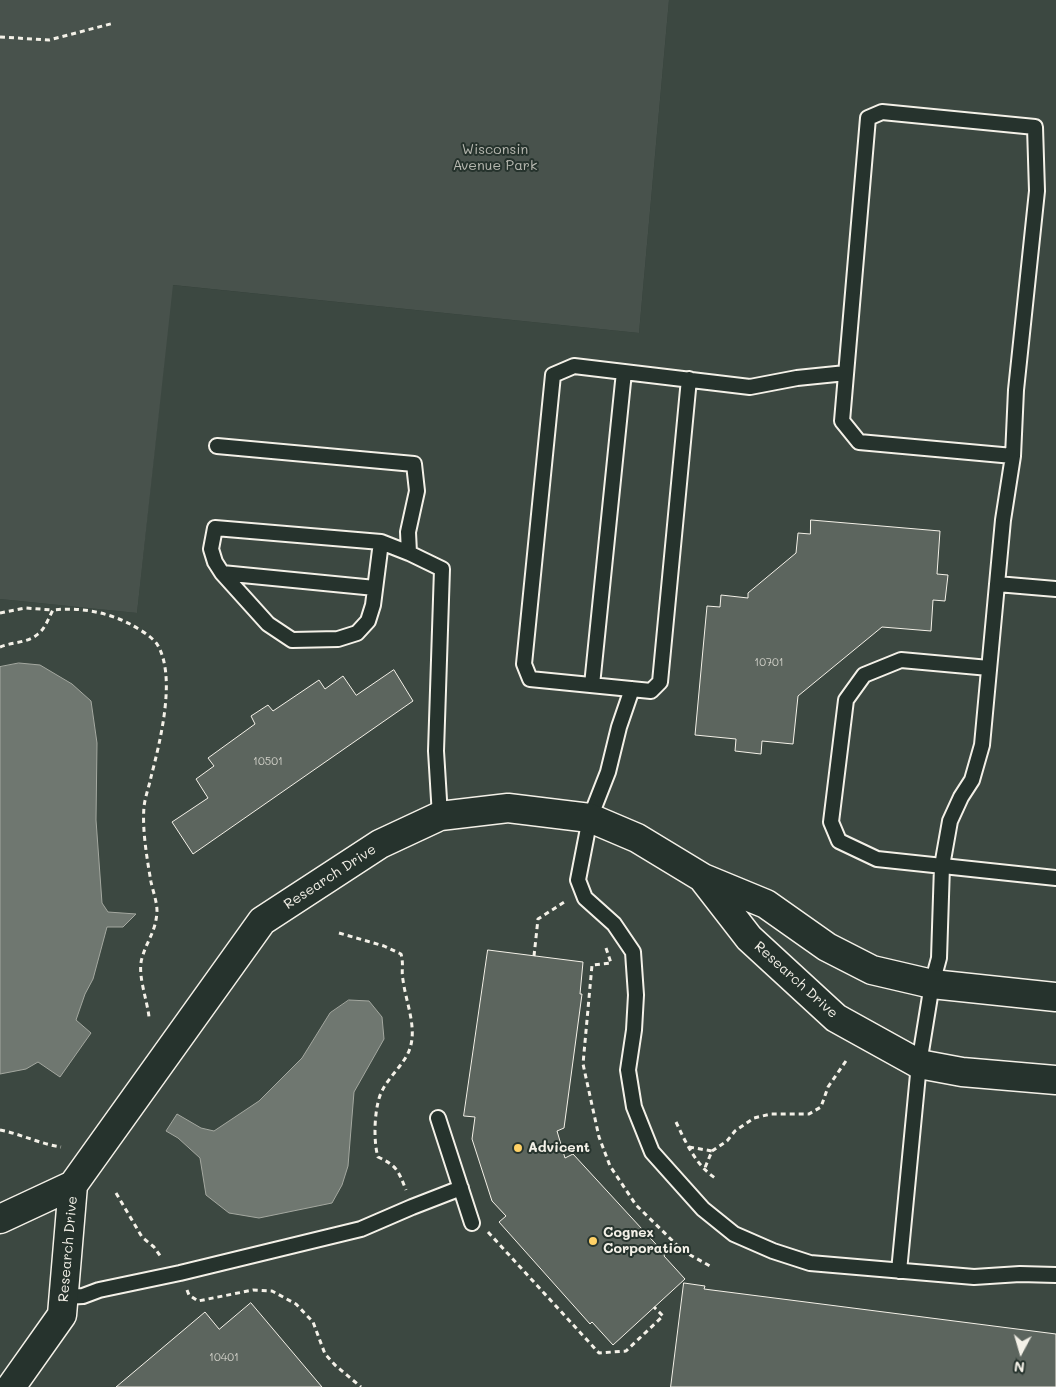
<!DOCTYPE html>
<html>
<head>
<meta charset="utf-8">
<style>
  body { margin:0 }
  #map { position:relative; width:1056px; height:1387px; overflow:hidden; background:#2e3b34; font-family:Mali,sans-serif }
  canvas { display:block }
  .north { position:absolute; left:996px; top:1327px; width:50px; height:50px; -webkit-text-stroke:4px #26332d; paint-order:stroke; rotate:186deg; font-size:14px; font-weight:700; line-height:20px; text-align:center; color:#f4f1e8 }
  .north::after { content:''; display:block; margin:auto; width:18px; height:22px; background:#f4f1e8; clip-path:polygon(50% 0,100% 100%,50% 72%,0 100%) }
</style>
</head>
<body>
<div id="map">
<canvas width="1056" height="1387"></canvas>
<div class="north">N</div>
</div>
<script>
const ctx = document.querySelector('canvas').getContext('2d');
ctx.lineJoin = 'round';
function fillPath(path, color) { ctx.fillStyle = color; ctx.fill(path, 'evenodd'); }
function strokePath(path, color, width, dash) { ctx.strokeStyle = color; ctx.lineWidth = width; ctx.lineCap = dash ? 'butt' : 'round'; ctx.setLineDash(dash || []); ctx.stroke(path); }
function label(font, color, halo, rows, align = 'center') {
  ctx.font = font + ' Mali,sans-serif'; ctx.lineWidth = 4; ctx.setLineDash([]); ctx.textBaseline = 'middle'; ctx.strokeStyle = halo; ctx.fillStyle = color; for (const [text, x, y, turn = 0] of rows) {
    ctx.save(); ctx.translate(x, y); ctx.rotate((+turn || 0) * Math.PI / 180); ctx.textAlign = isNaN(turn) ? turn : align; if (halo) ctx.strokeText(text, 0, 0); ctx.fillText(text, 0, 0); ctx.restore();
  }
}
fillPath(new Path2D(`
  M 669,0 L 1056,0 L 1056,1387 L 0,1387 L 0,599 L 137,613 L 172,285 L 639,333 Z`), '#3c4841');
fillPath(new Path2D(`
  M 0,0 L 669,0 L 639,333 L 173,285 L 137,613 L 0,599 Z`), '#48524c');
const water = new Path2D(`
  M 19,663 L 40,665 L 72,684 L 91,701 L 97,743 L 96,820 L 102,903 L 108,912 L 136,914 L 123,927 L 107,927 L 93,979 L 85,994 L 76,1020 L 91,1033 L 60,1077 L 38,1062 L 26,1069 L 0,1074 L 0,667 Z
  M 349,1000 L 369,1001 L 382,1017 L 384,1039 L 354,1092 L 348,1166 L 342,1185 L 332,1203 L 259,1218 L 229,1213 L 206,1195 L 200,1158 L 178,1138 L 166,1131 L 177,1114 L 201,1128 L 214,1131 L 259,1101 L 302,1058 L 330,1013 Z`);
fillPath(water, '#6f7770');
strokePath(water, '#a4a8a0', 1);
const building = new Path2D(`
  M 811,520 L 940,531 L 937,574 L 948,575 L 945,601 L 933,600 L 931,631 L 882,627 L 798,696 L 793,744 L 762,741 L 761,754 L 735,751 L 736,739 L 695,735 L 707,606 L 720,607 L 721,595 L 748,598 L 748,593 L 796,553 L 798,533 L 810,534 Z
  M 394,670 L 413,701 L 193,854 L 172,822 L 208,798 L 196,779 L 214,766 L 208,758 L 255,724 L 251,716 L 268,705 L 273,711 L 319,680 L 325,689 L 343,676 L 356,695 Z
  M 488,950 L 583,962 L 580,994 L 582,994 L 564,1128 L 557,1131 L 565,1158 L 573,1154 L 665,1254 L 664,1256 L 685,1279 L 613,1345 L 592,1322 L 590,1324 L 499,1222 L 506,1216 L 492,1201 L 472,1139 L 475,1117 L 464,1116 Z
  M 684,1283 L 705,1286 L 704,1289 L 1056,1334 L 1056,1387 L 671,1387 Z
  M 251,1303 L 322,1387 L 116,1387 L 205,1312 L 219,1329 Z`);
fillPath(building, '#5c655e');
strokePath(building, '#f4f1e8', 1);
const lane = new Path2D(`
  M 689,379 L 660,682 L 651,691 L 530,679 L 524,664 L 553,375 L 574,366 L 750,387 L 797,378 L 846,373
  M 217,446 L 414,464 L 417,491 L 408,532 L 409,553 L 442,569 L 436,751 L 440,816
  M 381,542 L 373,605 L 368,621 L 357,633 L 338,639 L 292,640 L 268,624 L 222,573 L 215,562 L 211,549 L 215,528 L 381,542 L 409,553
  M 222,573 L 375,588
  M 997,584 L 1056,589
  M 989,668 L 901,660 L 864,675 L 846,700 L 831,822 L 839,841 L 877,859 L 1056,878
  M 592,685 L 624,372
  M 632,689 L 619,727 L 608,772 L 590,818 L 578,880 L 585,898 L 614,924 L 633,952 L 636,995 L 634,1030 L 628,1070 L 634,1107 L 652,1152 L 703,1209 L 734,1234 L 773,1251 L 810,1263 L 974,1277 L 1020,1274 L 1056,1275
  M 438,1118 L 472,1223
  M 899,1271 L 919,1064 L 932,984 L 939,958 L 942,866 L 950,821 L 961,797 L 972,780 L 982,745 L 1003,520 L 1013,456 L 1016,390 L 1037,191 L 1035,127 L 882,112 L 868,118 L 842,421 L 859,442 L 1013,456
  M 64,1297 L 83,1296 L 99,1290 L 180,1273 L 361,1229 L 412,1207 L 461,1188`);
const street = new Path2D(`
  M 704,880 L 749,938 L 836,1018 L 919,1064 L 962,1072 L 1056,1080
  M 0,1219 L 73,1185 L 262,921 L 380,844 L 440,816 L 508,808 L 590,818 L 637,838 L 703,878 L 766,904 L 827,947 L 872,970 L 932,984 L 1056,997
  M 11,1387 L 62,1315 L 73,1185`);
strokePath(lane, '#f4f1e8', 18);
strokePath(street, '#f4f1e8', 31);
strokePath(new Path2D(`
  M 0,37 L 49,40 L 114,23
  M 0,613 L 25,608 L 53,610
  M 0,647 C 12,642 28,643 38,634 C 45,629 49,617 53,610 C 79,607 107,612 130,624 C 139,629 151,636 157,644 C 177,676 160,742 151,777 C 149,787 145,797 144,807 C 142,829 147,859 151,882 C 153,891 157,902 157,911 C 156,932 147,940 142,958 C 137,974 147,999 149,1017
  M 339,933 L 384,946 L 401,954 C 404,965 401,970 403,980 C 406,1003 418,1029 409,1051 C 403,1065 390,1076 383,1089 C 374,1104 373,1141 378,1157 C 397,1166 398,1170 406,1190
  M 606,948 L 611,963 L 592,965 L 583,1064 L 599,1137 L 610,1166 L 636,1205 L 683,1251 L 710,1266
  M 534,956 L 538,919 L 566,901
  M 676,1122 C 686,1143 696,1165 715,1178
  M 0,1130 C 21,1134 40,1144 61,1147
  M 689,1147 L 712,1151 L 704,1170
  M 712,1151 L 727,1141 L 735,1131 L 754,1118 L 771,1114 L 809,1114 L 821,1107 L 828,1087 L 848,1058
  M 116,1193 L 142,1237 L 154,1247 L 161,1257
  M 488,1232 L 599,1353 L 626,1351 L 663,1316 L 654,1307
  M 187,1290 L 189,1295 L 198,1301 L 253,1290 L 272,1291 L 296,1304 L 313,1322 L 325,1354 L 335,1365 L 361,1387`), '#f4f1e8', 3, [5, 4]);
strokePath(lane, '#26332d', 14);
strokePath(street, '#26332d', 28);
for (const [x, y, r, color] of [
  [518,1148,5,"#ffd166"],
  [593,1241,5,"#ffd166"]
]) { const dot = new Path2D(); dot.arc(x, y, r, 0, 2 * Math.PI); ctx.fillStyle = color; ctx.fill(dot); strokePath(dot, '#26332d', 2); }
label('11px', '#cecec6', null, [
  ["10701",769,663],
  ["10501",268,762],
  ["10401",224,1358]
]);
label('14px', '#b8b9b1', '#26332d', [
  ["Wisconsin",495,150],
  ["Avenue Park",495,166]
]);
label('14px', '#f4f1e8', '#26332d', [
  ["Research Drive",330,877,-33],
  ["Research Drive",796,980,42],
  ["Research Drive",68,1249,-85]
]);
label('bold 14px', '#f4f1e8', '#26332d', [
  ["Advicent",528,1148],
  ["Cognex",603,1233],
  ["Corporation",603,1249]
], 'left');
</script>
</body>
</html>
